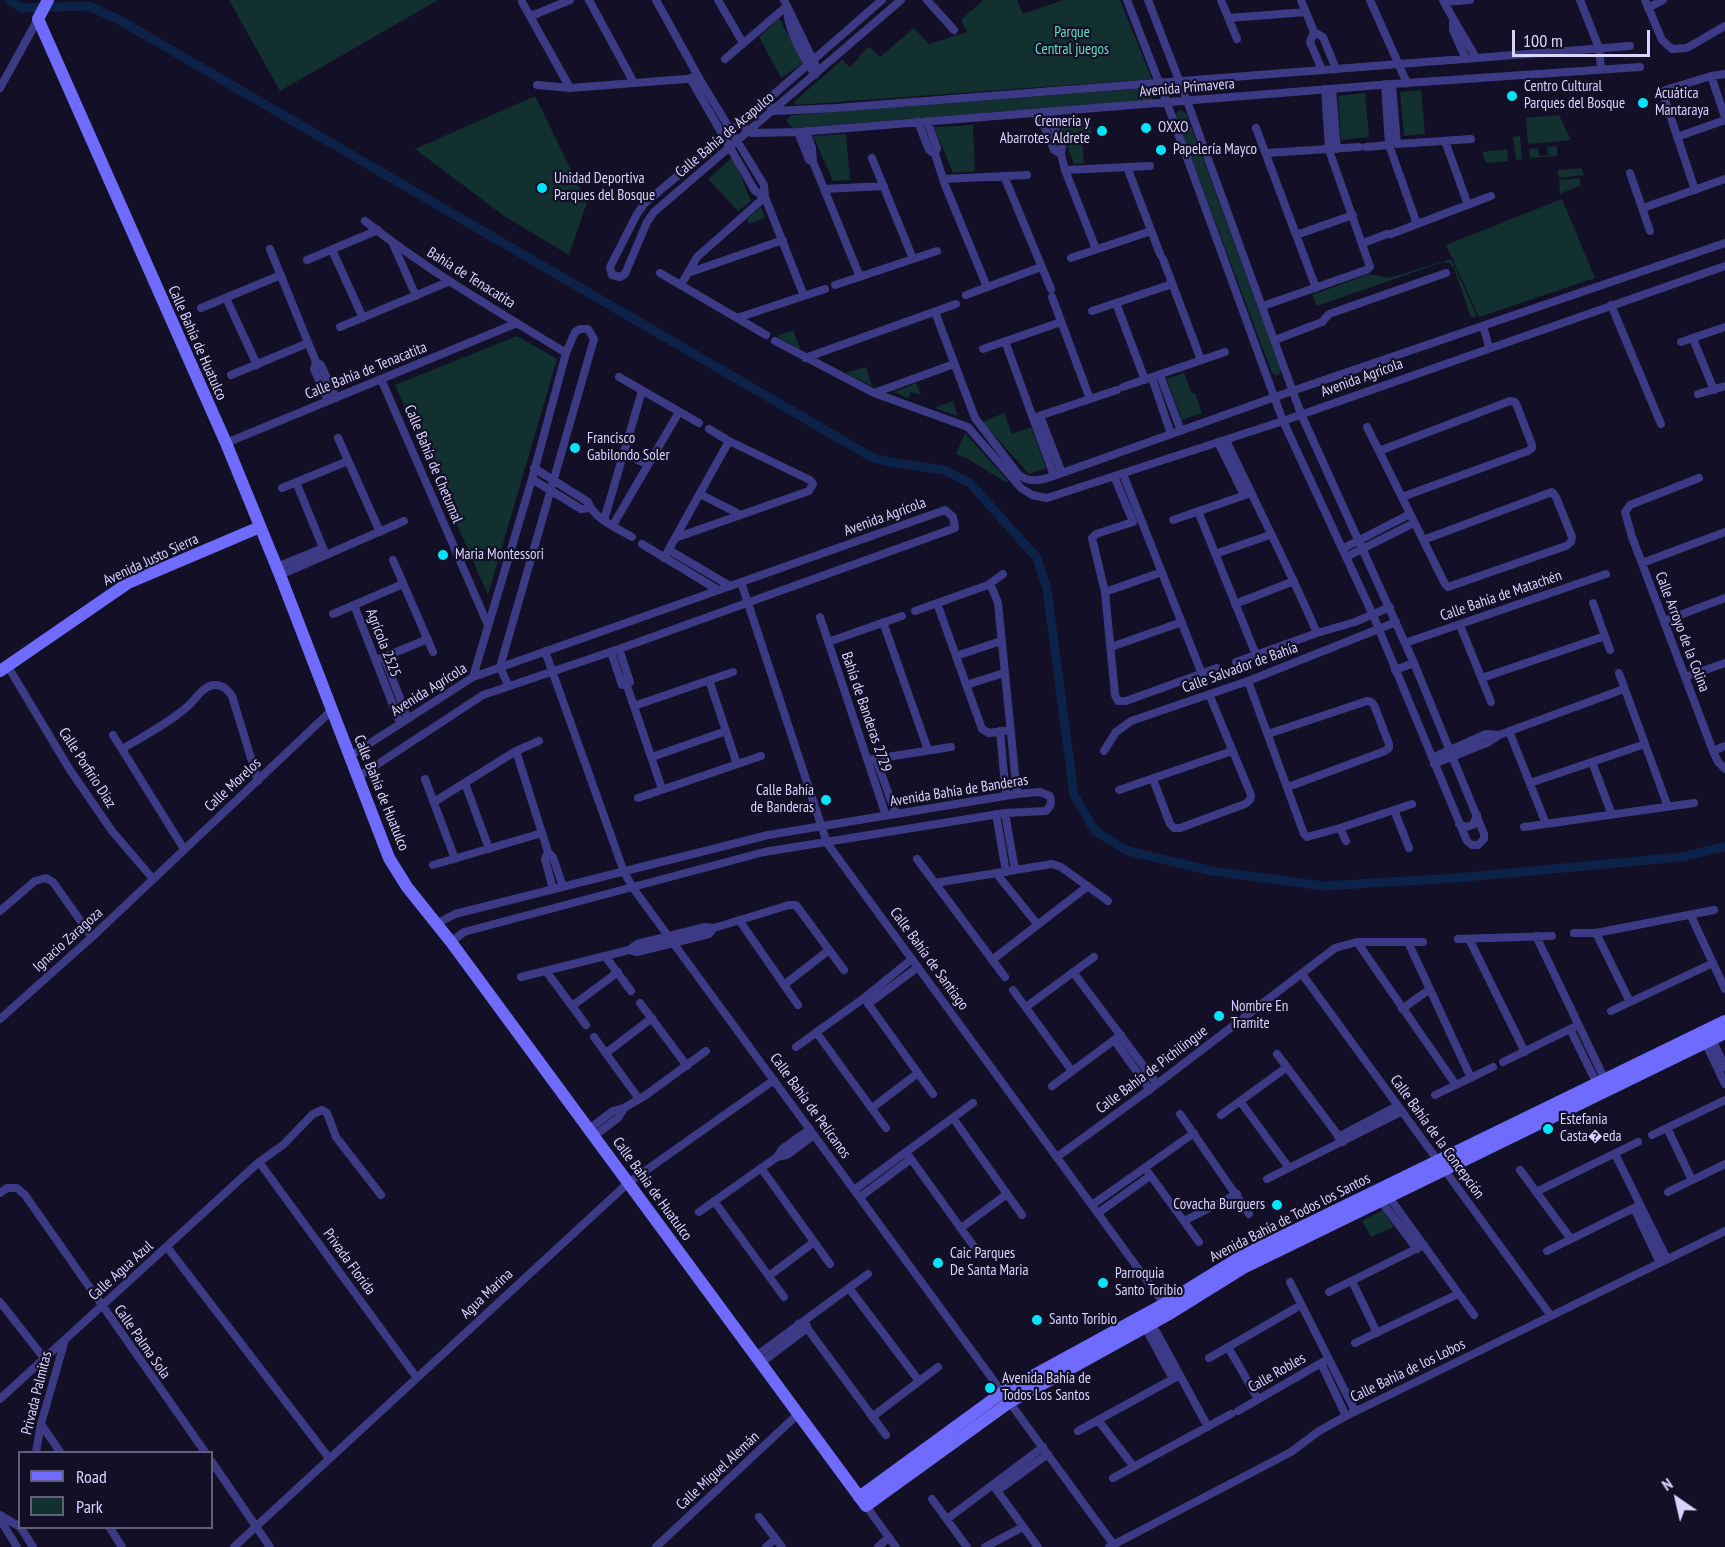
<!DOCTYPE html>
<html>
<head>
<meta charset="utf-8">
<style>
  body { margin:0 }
  #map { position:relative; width:1725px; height:1547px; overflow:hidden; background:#130f26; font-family:"PT Sans Narrow",sans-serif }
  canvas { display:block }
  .legend { position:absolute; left:18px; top:1451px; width:195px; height:78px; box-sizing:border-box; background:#130f26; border:2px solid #625e7d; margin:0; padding:8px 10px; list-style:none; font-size:18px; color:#d9d4ff }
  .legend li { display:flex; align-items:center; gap:12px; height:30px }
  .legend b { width:30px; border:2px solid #625e7d }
  .north { position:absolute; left:1647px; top:1469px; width:60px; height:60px; -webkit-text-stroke:4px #130f26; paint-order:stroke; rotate:326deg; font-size:16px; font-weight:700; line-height:24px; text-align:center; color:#d9d4ff }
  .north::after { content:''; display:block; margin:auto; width:21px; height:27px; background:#d9d4ff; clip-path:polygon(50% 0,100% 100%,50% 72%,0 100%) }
  .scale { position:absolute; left:1512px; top:30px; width:138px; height:27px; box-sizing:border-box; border:3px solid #d9d4ff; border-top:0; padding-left:8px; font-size:18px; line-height:21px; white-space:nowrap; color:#d9d4ff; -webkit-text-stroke:4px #130f26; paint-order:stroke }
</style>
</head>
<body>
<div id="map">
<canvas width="1725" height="1547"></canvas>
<ul class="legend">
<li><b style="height:8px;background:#6f6bff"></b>Road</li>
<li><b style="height:16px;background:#12302f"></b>Park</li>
</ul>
<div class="north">N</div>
<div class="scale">100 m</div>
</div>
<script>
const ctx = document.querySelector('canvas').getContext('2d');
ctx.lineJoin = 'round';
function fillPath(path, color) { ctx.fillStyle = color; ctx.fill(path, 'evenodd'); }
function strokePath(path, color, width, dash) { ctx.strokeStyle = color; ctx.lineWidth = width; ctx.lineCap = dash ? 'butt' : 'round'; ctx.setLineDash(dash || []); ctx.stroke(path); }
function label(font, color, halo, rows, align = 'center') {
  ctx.font = font + ' "PT Sans Narrow",sans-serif'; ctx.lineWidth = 4.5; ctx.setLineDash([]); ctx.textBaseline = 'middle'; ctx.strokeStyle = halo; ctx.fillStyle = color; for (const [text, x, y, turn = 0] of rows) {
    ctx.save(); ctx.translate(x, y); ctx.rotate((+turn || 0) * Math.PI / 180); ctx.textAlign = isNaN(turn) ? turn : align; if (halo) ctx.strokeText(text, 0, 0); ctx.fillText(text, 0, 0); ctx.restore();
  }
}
fillPath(new Path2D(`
  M 229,0 L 438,0 L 280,91 Z
  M 983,0 L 1017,0 L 1023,14 L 1063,0 L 1120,0 L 1152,79 L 796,105 L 794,103 L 795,101 L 842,60 L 850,67 L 866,49 L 870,47 L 880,57 L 914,28 L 929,44 L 967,32 L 961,20 Z
  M 779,18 L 803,63 L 781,78 L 759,37 Z
  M 1148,88 L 1154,92 L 1152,100 L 793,128 L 787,122 L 788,118 L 792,115 Z
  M 1421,90 L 1425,134 L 1404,136 L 1400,92 Z
  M 1365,93 L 1369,137 L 1341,140 L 1338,96 Z
  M 535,96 L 587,202 L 569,255 L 504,216 L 415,149 Z
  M 1181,110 L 1186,113 L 1281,370 L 1278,376 L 1272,373 L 1176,117 L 1177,112 Z
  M 1559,115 L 1571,140 L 1528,144 L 1526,118 Z
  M 1090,116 L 1091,140 L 1082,141 L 1084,163 L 1074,164 L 1056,119 Z
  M 973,125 L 975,171 L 953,173 L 934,127 Z
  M 846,134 L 850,180 L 833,181 L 813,136 Z
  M 1520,136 L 1522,159 L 1516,160 L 1513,137 Z
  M 1557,146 L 1557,156 L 1530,158 L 1529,149 L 1538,148 L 1539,156 L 1548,155 L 1547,147 Z
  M 1507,149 L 1508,161 L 1486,163 L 1482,152 Z
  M 733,157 L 751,201 L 738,211 L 708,179 Z
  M 1581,168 L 1584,175 L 1559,178 L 1558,170 Z
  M 1579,178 L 1581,185 L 1560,194 L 1559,180 Z
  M 1562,199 L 1595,278 L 1479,317 L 1446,245 Z
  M 761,207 L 765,218 L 749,224 L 747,219 Z
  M 1451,259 L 1477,316 L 1471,318 L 1454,268 L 1449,263 L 1443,262 L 1317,306 L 1312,295 L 1369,274 L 1389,278 Z
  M 793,330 L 801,350 L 776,336 Z
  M 517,336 L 557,359 L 488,595 L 395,385 Z
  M 866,367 L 872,386 L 845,373 Z
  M 1184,373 L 1192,394 L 1195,393 L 1202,413 L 1182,420 L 1167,379 Z
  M 916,383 L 921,395 L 911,392 L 908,398 L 894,392 Z
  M 953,401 L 958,416 L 934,408 Z
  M 1004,413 L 1012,434 L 1031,427 L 1046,468 L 1029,474 L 982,422 Z
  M 965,433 L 1008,481 L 1007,483 L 968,459 L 956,454 Z
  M 1383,1210 L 1394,1227 L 1371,1237 L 1362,1221 Z`), '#12302f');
strokePath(new Path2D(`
  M 9,0 L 22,8 L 88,6 L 116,18 L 873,458 L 894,463 L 944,470 L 970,483 L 1037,558 L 1047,589 L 1074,795 L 1095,831 L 1128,851 L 1212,871 L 1323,886 L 1457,878 L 1681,857 L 1725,847`), '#0c2248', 9);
strokePath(new Path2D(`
  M 589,0 L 634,83
  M 656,0 L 699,78 L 764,185 L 765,197 L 804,296
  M 718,0 L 743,43
  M 784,0 L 815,64
  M 882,0 L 765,102 L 644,204 L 637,214 L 610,267 L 612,275 L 620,277 L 625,274 L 647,222 L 654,212 L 901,0
  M 927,0 L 954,30
  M 1127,0 L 1167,103 L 1283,421 L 1373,615 L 1467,841 L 1472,845 L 1478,845 L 1484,839 L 1484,834 L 1414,663 L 1301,414 L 1187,101 L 1148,0
  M 1221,0 L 1237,39
  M 1301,0 L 1314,32 L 1323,37 L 1336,69
  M 1370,0 L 1407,83
  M 1443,0 C 1453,20 1465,38 1476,58
  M 1580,0 L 1599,48 L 1601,69
  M 1645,0 L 1662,40 L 1672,49 L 1687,48 L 1725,26
  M 522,2 L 570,88
  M 1444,2 L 1470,0
  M 1648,8 L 1663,0
  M 787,10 C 789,34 802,55 815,75
  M 531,16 L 570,0
  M 1229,18 L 1306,12
  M 1453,21 L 1453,30 L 1466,59
  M 1314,32 L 1310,42 L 1322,70
  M 725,59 L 787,6
  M 1711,76 L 1725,117
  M 690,78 L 755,191 L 765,197
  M 1385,84 L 1389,145 L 1417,224
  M 1392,84 L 1397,144 L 1471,139
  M 537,85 L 570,88 L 699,78
  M 0,88 L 38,19
  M 1332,89 L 1337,149
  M 765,102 L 774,111 L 836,108 L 1630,46
  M 1048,112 L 1062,147 L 1061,154 L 1065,170 L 1096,249
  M 1039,113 L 1054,150 L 1061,154
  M 927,121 L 937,148 L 935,154 L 945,185 L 987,287
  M 918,122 L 929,150 L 935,154
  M 740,123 L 749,132 L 753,133 L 798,132 L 1392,84 L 1640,67
  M 1256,128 L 1316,288
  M 806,131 L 812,148 L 813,162
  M 798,132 L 809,160 L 813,162 L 860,277
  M 1677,137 L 1725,120
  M 1445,141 L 1468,205
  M 1366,147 L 1389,145
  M 1266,153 L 1359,147
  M 872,158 L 913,259
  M 1127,167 L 1160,254
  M 1065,170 L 1150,166
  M 1630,173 L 1650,231
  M 1004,176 L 1051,289
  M 943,179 L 1027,175
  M 824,189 L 884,186
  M 1695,190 L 1663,94 L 1665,90 L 1711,76 L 1725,74
  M 1643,208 L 1725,179
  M 365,221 C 428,271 497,311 566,353
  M 1391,234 L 1491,196
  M 1296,235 L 1353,215
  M 1363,243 L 1387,234
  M 393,244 L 416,296
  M 270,249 L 316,362 L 321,365 L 336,398
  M 332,250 L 363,318
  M 1071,258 L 1151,231
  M 1163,259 L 1201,360
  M 307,260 L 378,230
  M 660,273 L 766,335
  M 688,273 L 783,240
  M 681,285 L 697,257 L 765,197
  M 835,285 L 937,251
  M 966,295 L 1041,267
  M 1052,297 L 1090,399
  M 226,298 L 257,365
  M 1116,303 L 1145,380
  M 1611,305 L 1661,424
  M 1263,306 L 1366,270 L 1370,267 L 1329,150 L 1325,89
  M 201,308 L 281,275
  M 1092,311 L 1172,284
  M 935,312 L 975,418 L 1018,474 C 1030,486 1048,478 1062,473 L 1292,391 L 1725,243
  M 737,318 L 825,289
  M 1483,326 L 1489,347
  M 340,327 L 448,282
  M 1693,339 L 1714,390
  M 1275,340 L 1322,322 L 1329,314 L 1446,273
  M 775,341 L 874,393 L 968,427 L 1021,488 L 1032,495 L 1047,498 L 1283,421 L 1725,266
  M 1005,341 L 1054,476
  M 1681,342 L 1725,327
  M 983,349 L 1061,322
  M 805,358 L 956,304
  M 316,362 L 314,369 L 328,401
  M 231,375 L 308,343
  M 1160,375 L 1181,431
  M 619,377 L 699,423
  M 1152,378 L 1171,434
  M 381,379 L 488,625
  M 1123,387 L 1225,352
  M 874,393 L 954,364
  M 1698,394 L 1725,386
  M 1040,416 L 1062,473
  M 1033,418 L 1117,390
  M 1367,427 L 1445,584 L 1448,587 L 1566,546 L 1571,542 L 1572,537 L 1556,497 L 1552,492 L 1423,540
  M 338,438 L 380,532
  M 1226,440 C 1256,504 1289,568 1317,633
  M 1218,442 L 1244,495
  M 226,443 L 517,323
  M 1379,451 L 1510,401 L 1515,402 L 1517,406 L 1532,445 L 1532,448 L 1528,451 L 1402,497
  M 624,453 L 648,465
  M 534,468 L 588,502 C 594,519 617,528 632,537
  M 1123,474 L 1202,674
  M 1114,476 L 1133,522 L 1096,534 L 1092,538 L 1105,592 L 1115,695 L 1118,701 L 1126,701 L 1217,668
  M 1699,478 L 1630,505 L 1625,512 L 1632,537 L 1713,751 L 1718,762 L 1725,769
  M 532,479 L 581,509 L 590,508
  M 296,482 L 326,555
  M 282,488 L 348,461
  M 700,494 L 739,514
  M 1198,511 L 1256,655
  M 604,520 L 642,391
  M 1173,520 L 1251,493
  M 613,525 L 679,412
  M 675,538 L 809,491 L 813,484 L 810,480 L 729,441 L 709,429
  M 642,544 L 718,590
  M 1342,549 L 1410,514
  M 669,550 L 730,586
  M 1215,554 L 1270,535
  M 1346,557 L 1414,523
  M 664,558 L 729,441
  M 393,560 L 433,652
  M 1642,563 L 1725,532
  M 277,567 L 323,548
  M 280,575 L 404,521
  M 741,582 L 827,843 L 1167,1308
  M 988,585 L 1003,574
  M 1105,592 L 1162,572
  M 937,603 L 982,729 L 989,733 L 1010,730
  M 1593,603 L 1610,650
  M 1235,604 L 1294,581
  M 354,605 L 400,723
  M 915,611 L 988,585 L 992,588 L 998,603 L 1017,794
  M 333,614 L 403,584
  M 820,617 L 886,816
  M 1664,621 L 1725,598
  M 883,622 L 928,750
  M 1460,625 L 1491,702
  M 828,642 L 902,616
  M 1405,643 L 1606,574
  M 1111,647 L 1182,622
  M 545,651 L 624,872 L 633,888 L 1114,1545
  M 611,652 L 622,685 L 625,680 L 630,682 L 619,649
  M 956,656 L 1001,641
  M 384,657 L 408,719
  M 379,659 L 428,639
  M 1236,662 L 1317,633 L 1355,622 L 1390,607
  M 7,665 L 70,770 L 112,831 L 153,879
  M 1395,670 L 1414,663
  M 1619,673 L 1668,807
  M 473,677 L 532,479 L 566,353 L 575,332 L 580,329 L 588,329 L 594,339 L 500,667 L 508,685
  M 1685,677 L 1725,663
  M 1482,678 L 1605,636
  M 625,680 L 662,789
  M 709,680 L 737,764
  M 1248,681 L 1304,834 L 1307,837 L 1340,828 L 1412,804
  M 966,685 L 1004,673
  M 634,706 L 733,672
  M 1000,731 L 1006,796
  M 1509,731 L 1546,824
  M 1268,734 L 1367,701 L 1371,702 L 1374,705 L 1389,744 L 1389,748 L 1385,751 L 1288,787
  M 113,735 L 184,849
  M 122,749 C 144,736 169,723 188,706 C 196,699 202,687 213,685 C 222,684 227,689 232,696 L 258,781
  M 516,751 L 548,852 L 553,857 L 563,887
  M 1104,751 L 1116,732 L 1131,721 L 1248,681 L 1396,622
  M 1713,751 L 1725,746
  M 350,756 L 473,677 L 945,510 L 953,517 L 955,528 L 619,649 L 483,695 L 358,777
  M 652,757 L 726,731
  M 1432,758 L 1486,734 L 1499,735
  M 876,759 L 896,814
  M 868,760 L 951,747
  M 1592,762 L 1612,815
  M 1434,764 L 1489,742 L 1499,735 L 1624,689
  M 425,779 L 455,859
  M 1153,779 L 1170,824 L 1174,828 L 1180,828 L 1245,804 L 1250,800 L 1251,795 L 1209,694
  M 465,783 L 489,849
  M 1530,783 L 1645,744
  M 1119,790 L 1232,751
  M 638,798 L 761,756
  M 434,802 L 516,751 L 539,741
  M 1394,810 L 1409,848
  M 1005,813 L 1015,870
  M 996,814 L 1006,872
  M 1459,824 L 1466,827 L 1473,825 L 1477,815
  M 1524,827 L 1694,803
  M 1340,828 L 1346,841
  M 548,852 L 545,859 L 553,889
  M 917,859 L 1005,977
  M 433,865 L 542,833
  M 996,873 L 1038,925
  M 935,883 L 1052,864 L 1061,867 L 1108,901
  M 0,911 L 35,881 L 46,878 L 53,882 L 92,937
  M 1691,916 L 1725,989
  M 739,920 L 798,1005
  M 436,924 L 455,914 L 768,835 L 1017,794 L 1040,792 L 1050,796 C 1052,803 1051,806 1046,811 L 1005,813 L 764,852 L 464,932 L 451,942
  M 1574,933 L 1596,933 L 1714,910
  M 1596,933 L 1630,1002
  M 1536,936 L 1606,1082
  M 1458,939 L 1552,936
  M 1469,939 L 1525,1052
  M 1357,942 L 1456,1085
  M 1408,942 L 1471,1078
  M 629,950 L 637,944 L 705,927 L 714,928 L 789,905 L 796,905 L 844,970
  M 605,956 L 631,991
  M 992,960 L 1088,886
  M 546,971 L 586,1025
  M 1073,972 L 1157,1084
  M 1302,974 L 1551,1316
  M 521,977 L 629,950 L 637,952 L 709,934 L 714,928
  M 784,985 L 829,950
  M 1013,990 L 1072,1071
  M 864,998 L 933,1094
  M 640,1003 L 687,1066
  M 868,1004 L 918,967
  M 572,1006 L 618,972
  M 1026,1007 L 1094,957
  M 1402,1009 L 1430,989
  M 1611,1011 L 1713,963
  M 0,1019 L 92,937 L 332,710
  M 1570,1029 L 1599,1088
  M 816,1032 L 886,1128
  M 594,1037 L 639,1099
  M 1712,1039 L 1725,1067
  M 1114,1040 L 1150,1090
  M 1705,1042 L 1725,1084
  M 796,1047 L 864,998 L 912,959
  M 606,1053 L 652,1018
  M 1277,1054 L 1343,1142
  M 1503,1062 L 1578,1025
  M 1052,1086 L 1121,1035
  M 1435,1095 L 1493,1067
  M 1240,1101 L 1289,1168
  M 872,1108 L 918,1073
  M 1180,1114 L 1249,1214
  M 1221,1115 L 1287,1067
  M 953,1118 L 1022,1215
  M 1667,1128 L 1692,1180
  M 589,1129 L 613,1111 L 624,1108 L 646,1095 L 706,1051
  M 1652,1135 L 1725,1100
  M 594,1136 L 618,1118 L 624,1108
  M 1338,1137 L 1397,1106
  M 906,1152 L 975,1248
  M 1615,1154 L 1667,1259
  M 777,1157 L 787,1155 L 814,1135
  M 1057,1157 L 1157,1084 L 1335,948 L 1357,942 L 1423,942
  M 259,1162 L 417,1378
  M 761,1168 L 830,1264
  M 1145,1168 L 1199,1242
  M 1520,1170 L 1571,1239
  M 1267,1179 L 1401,1112
  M 854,1190 L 973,1103
  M 1536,1192 L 1638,1142
  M 1668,1192 L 1725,1164
  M 0,1193 L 7,1188 L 17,1188 L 25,1195 L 205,1452
  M 860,1197 L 911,1159
  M 1389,1197 L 1474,1315
  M 714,1201 L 784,1297
  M 1381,1201 L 1417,1249
  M 1092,1205 L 1194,1133
  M 1634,1208 L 1660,1263
  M 699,1212 L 777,1157 L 782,1149 L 810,1129
  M 1098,1213 L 1150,1176
  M 1184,1221 L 1237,1194
  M 961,1228 L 1007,1194
  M 167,1247 L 329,1458
  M 1547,1251 L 1640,1205
  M 769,1276 L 814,1242
  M 1352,1281 L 1377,1333
  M 1290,1282 L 1355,1411
  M 849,1288 L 919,1381
  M 1329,1292 L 1424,1245
  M 0,1302 L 44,1358
  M 798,1324 L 807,1328 L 886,1435
  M 1152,1324 L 1208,1427
  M 1145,1327 L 1173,1379
  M 1355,1343 L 1458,1294
  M 1228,1347 L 1258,1399
  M 756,1356 L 868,1274
  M 1209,1358 L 1301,1305
  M 761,1363 L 807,1328 L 807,1326
  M 1321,1363 L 1346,1416
  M 0,1399 L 259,1162 L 283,1145 L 313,1114 L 322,1110 L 327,1113 L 336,1137 L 381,1195
  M 1238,1411 L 1328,1359
  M 872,1417 L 938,1367
  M 1098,1420 L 1134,1467
  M 41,1424 L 60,1452
  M 1078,1431 L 1180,1375
  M 36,1452 L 41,1424 L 65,1340
  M 212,1462 L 270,1547
  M 1113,1478 L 1231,1414
  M 993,1485 L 1038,1547
  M 997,1491 L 1048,1454
  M 932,1499 L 967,1547
  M 866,1506 L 896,1547
  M 0,1515 L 20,1527
  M 759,1517 L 782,1547
  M 0,1519 L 17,1547
  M 947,1519 L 1043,1447
  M 21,1528 L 33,1547
  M 110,1528 L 122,1547
  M 234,1547 L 628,1183 L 774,1080
  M 656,1547 L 798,1414
  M 766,1547 L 775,1539
  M 878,1547 L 889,1537
  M 985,1547 L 1023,1527
  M 1109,1547 L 1291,1452 L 1319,1431 L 1346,1416 L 1725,1231`), '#3d3a85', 8);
strokePath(new Path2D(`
  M 48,0 L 38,19 L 226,443 L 280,575 L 389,858 L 407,887 L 451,942 L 866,1506 L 1010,1402 L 1171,1313 L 1245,1267 L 1725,1033
  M 0,671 L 128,583 L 260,527
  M 859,1497 L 1003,1392 L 1164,1304 L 1240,1257 L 1725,1021`), '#6f6bff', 12);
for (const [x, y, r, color] of [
  [1512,96,6,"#00e5ff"],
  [1643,103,6,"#00e5ff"],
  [1146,128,6,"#00e5ff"],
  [1102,131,6,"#00e5ff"],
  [1161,150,6,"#00e5ff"],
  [542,188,6,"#00e5ff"],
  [575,448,6,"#00e5ff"],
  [443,555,6,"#00e5ff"],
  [826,800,6,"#00e5ff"],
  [1219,1016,6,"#00e5ff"],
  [1548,1129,6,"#00e5ff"],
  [1277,1205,6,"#00e5ff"],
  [938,1263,6,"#00e5ff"],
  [1103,1283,6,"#00e5ff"],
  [1037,1320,6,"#00e5ff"],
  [990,1388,6,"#00e5ff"]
]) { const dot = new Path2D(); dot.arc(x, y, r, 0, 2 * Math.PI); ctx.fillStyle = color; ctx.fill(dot); strokePath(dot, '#130f26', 2); }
label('15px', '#5fe0c0', '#130f26', [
  ["Parque",1072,33],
  ["Central juegos",1072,50]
]);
label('15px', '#d9d4ff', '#130f26', [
  ["Centro Cultural",1524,87],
  ["Parques del Bosque",1524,104],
  ["Acuática",1655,94],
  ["Mantaraya",1655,111],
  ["Cremeria y",1090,122,"right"],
  ["Abarrotes Aldrete",1090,139,"right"],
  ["OXXO",1158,128],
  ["Papelería Mayco",1173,150],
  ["Unidad Deportiva",554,179],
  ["Parques del Bosque",554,196],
  ["Francisco",587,439],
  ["Gabilondo Soler",587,456],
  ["Maria Montessori",455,555],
  ["Calle Bahía",814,791,"right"],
  ["de Banderas",814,808,"right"],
  ["Nombre En",1231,1007],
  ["Tramite",1231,1024],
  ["Estefania",1560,1120],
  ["Casta�eda",1560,1137],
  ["Covacha Burguers",1265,1205,"right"],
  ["Caic Parques",950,1254],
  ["De Santa Maria",950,1271],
  ["Parroquia",1115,1274],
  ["Santo Toribio",1115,1291],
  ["Santo Toribio",1049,1320],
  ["Avenida Bahía de",1002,1379],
  ["Todos Los Santos",1002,1396]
], 'left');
label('15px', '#d9d4ff', '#130f26', [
  ["Avenida Primavera",1187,88,-5],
  ["Calle Bahía de Acapulco",725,135,-40],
  ["Bahía de Tenacatita",471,278,32],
  ["Calle Bahía de Huatulco",197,343,66],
  ["Calle Bahía de Tenacatita",366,371,-22],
  ["Avenida Agrícola",1362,378,-20],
  ["Calle Bahía de Chetumal",433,464,67],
  ["Avenida Agrícola",885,517,-20],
  ["Avenida Justo Sierra",151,560,-25],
  ["Calle Bahía de Matachén",1501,596,-19],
  ["Calle Arroyo de la Colina",1682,632,69],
  ["Agrícola 2525",383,643,69],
  ["Calle Salvador de Bahía",1240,668,-20],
  ["Avenida Agrícola",429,690,-32],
  ["Bahía de Banderas 2729",866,712,71],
  ["Calle Porfirio Díaz",87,768,57],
  ["Calle Morelos",233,785,-43],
  ["Avenida Bahía de Banderas",959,791,-9],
  ["Calle Bahía de Huatulco",381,793,68],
  ["Ignacio Zaragoza",68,940,-42],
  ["Calle Bahía de Santiago",929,959,54],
  ["Calle Bahía de Pichilingue",1152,1070,-37],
  ["Calle Bahía de Pelícanos",810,1106,54],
  ["Calle Bahía de la Concepción",1437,1137,54],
  ["Calle Bahía de Huatulco",652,1189,54],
  ["Avenida Bahía de Todos los Santos",1290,1218,-27],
  ["Privada Florida",349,1262,54],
  ["Calle Agua Azul",121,1271,-42],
  ["Agua Marina",487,1294,-43],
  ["Calle Palma Sola",142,1342,55],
  ["Calle Bahía de los Lobos",1408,1371,-26],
  ["Calle Robles",1277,1373,-30],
  ["Privada Palmitas",37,1393,-76],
  ["Calle Miguel Alemán",718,1471,-43]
]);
</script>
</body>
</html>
